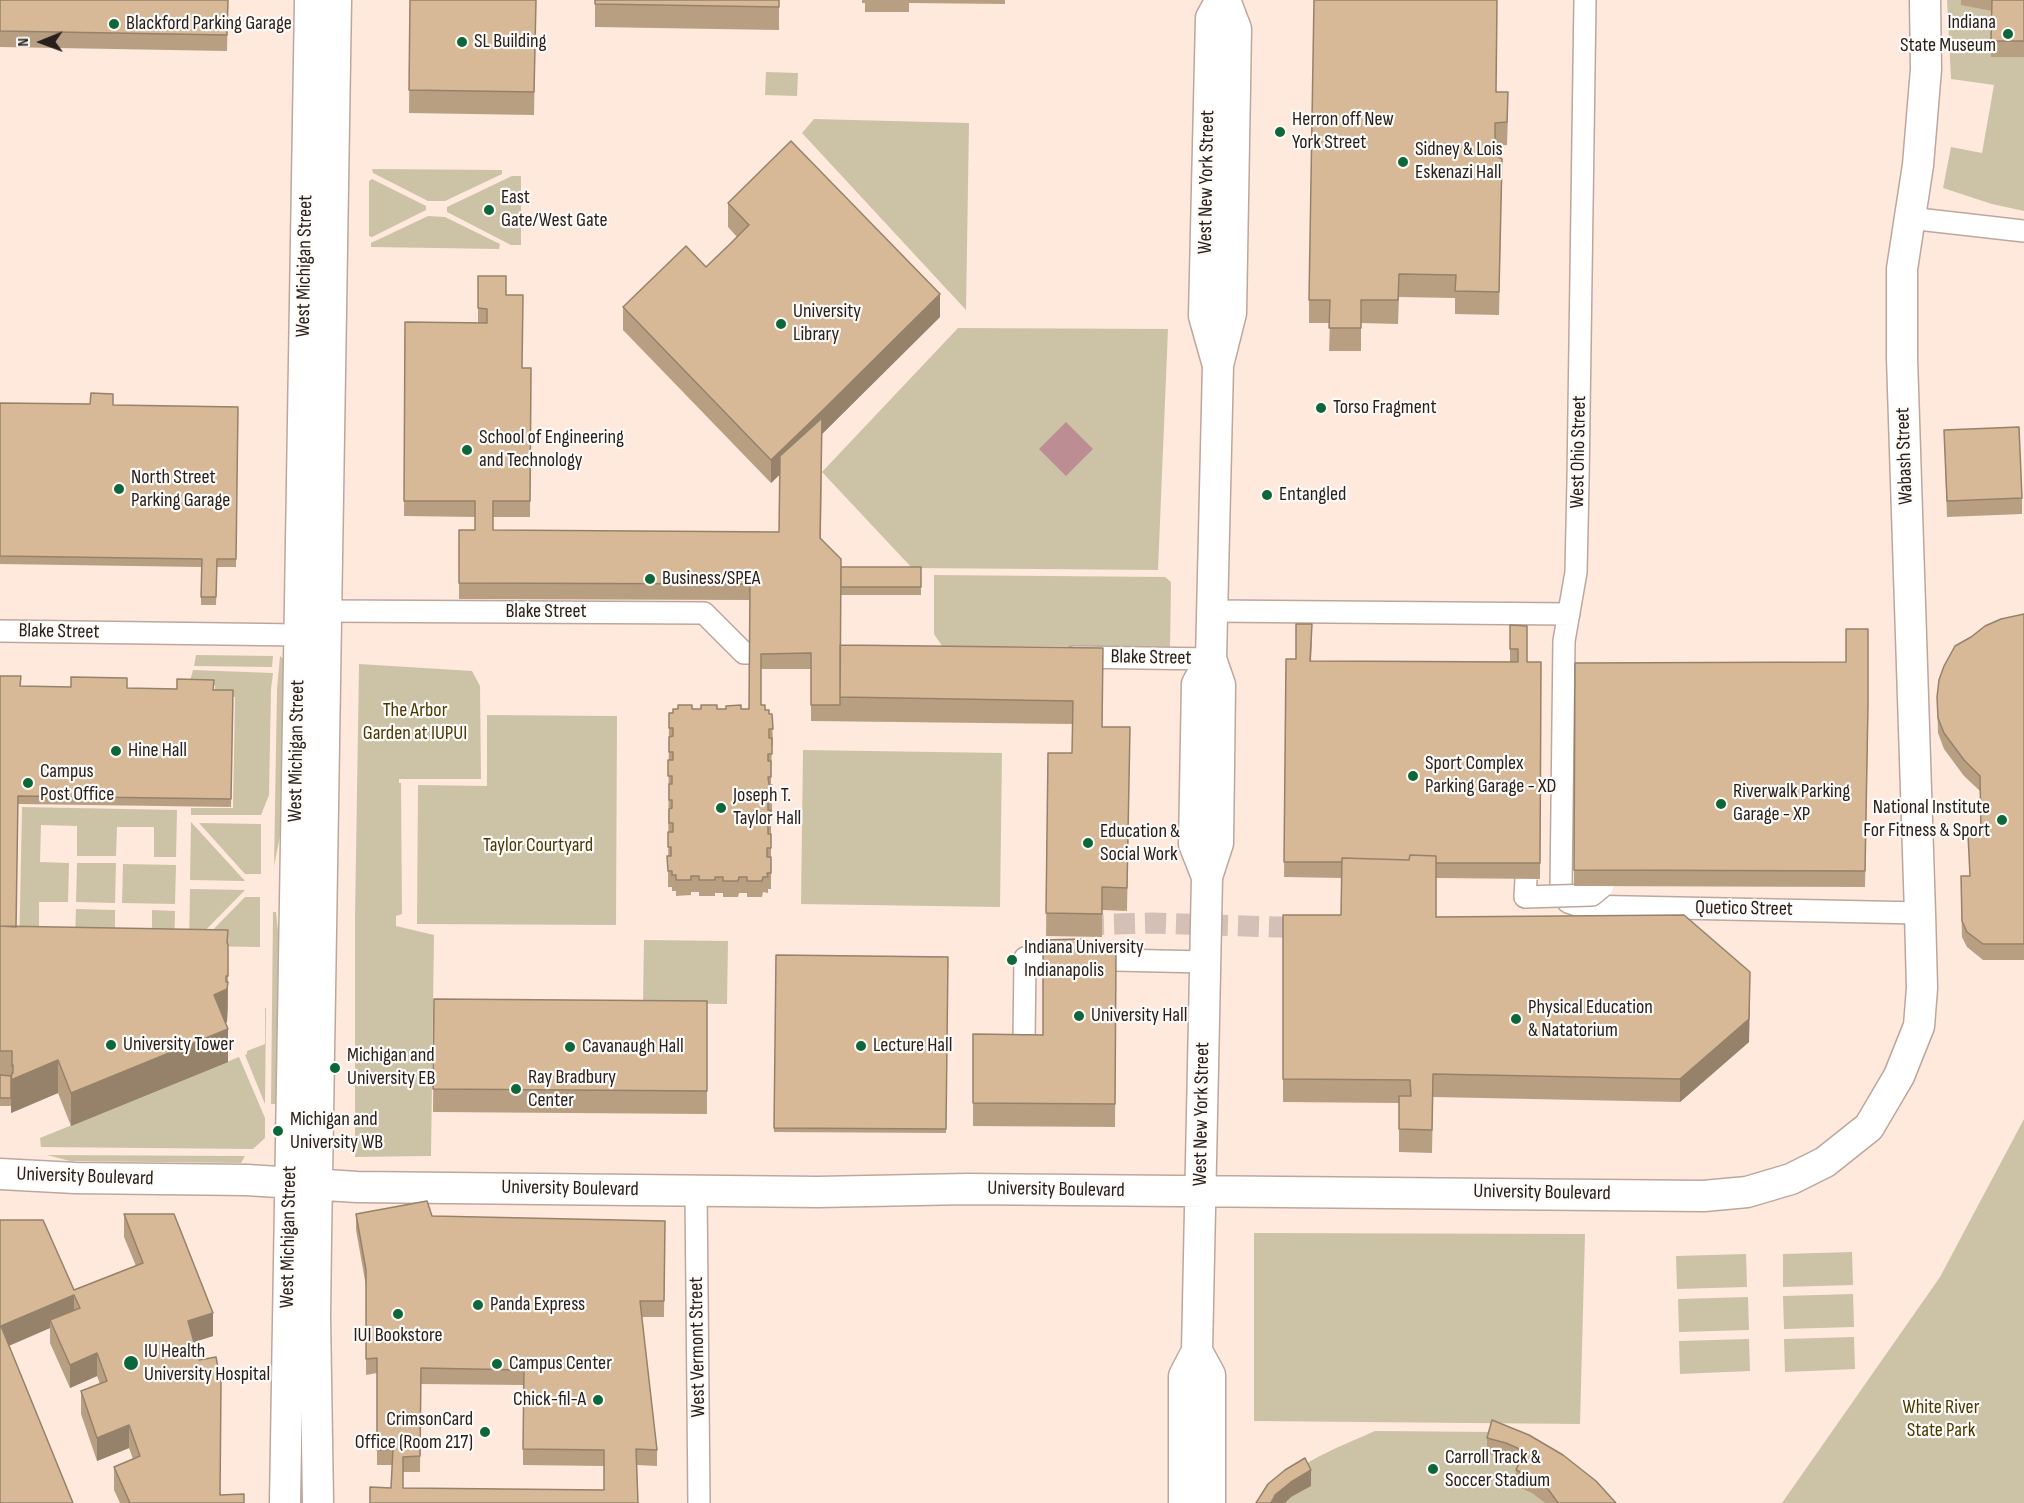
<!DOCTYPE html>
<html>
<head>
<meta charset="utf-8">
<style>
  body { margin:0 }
  #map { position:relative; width:2024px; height:1503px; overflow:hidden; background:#ffe8dc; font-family:"Sofia Sans Condensed",sans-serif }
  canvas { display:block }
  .north { position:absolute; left:12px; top:12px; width:60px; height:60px; -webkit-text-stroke:4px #fefaf7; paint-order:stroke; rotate:269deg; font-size:16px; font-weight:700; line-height:24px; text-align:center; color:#28201c }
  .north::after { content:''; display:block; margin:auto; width:21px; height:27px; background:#28201c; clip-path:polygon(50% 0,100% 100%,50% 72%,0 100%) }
</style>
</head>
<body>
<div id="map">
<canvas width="2024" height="1503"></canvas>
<div class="north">N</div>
</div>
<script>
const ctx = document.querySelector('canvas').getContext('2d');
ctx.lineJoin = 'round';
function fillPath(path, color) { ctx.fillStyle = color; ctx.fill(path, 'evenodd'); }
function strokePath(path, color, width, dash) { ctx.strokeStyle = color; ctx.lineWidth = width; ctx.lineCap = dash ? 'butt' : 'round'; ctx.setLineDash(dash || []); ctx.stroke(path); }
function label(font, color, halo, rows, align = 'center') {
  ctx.font = font + ' "Sofia Sans Condensed",sans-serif'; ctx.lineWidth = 4.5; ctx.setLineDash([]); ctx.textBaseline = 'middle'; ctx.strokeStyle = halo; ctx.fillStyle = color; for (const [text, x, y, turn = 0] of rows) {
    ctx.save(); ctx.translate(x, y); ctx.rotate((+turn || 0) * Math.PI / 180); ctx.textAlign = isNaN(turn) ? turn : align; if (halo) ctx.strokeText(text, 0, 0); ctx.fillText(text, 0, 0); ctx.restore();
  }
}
fillPath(new Path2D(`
  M 1947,0 L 2024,0 L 2024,211 L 1992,204 L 1943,188 L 1951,147 L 1982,153 L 1994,85 L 1951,79 Z
  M 766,72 L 798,73 L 797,96 L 765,95 Z
  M 814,119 L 969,123 L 966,310 L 802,133 Z
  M 372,169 L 502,170 L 502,174 L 445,201 L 428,201 L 373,173 Z
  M 512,176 L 521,176 L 521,245 L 511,245 L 447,212 L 447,207 Z
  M 372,179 L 426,206 L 426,210 L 372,237 L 369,236 L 369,181 Z
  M 428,216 L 445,217 L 500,244 L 499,249 L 371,247 L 371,243 Z
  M 958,328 L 1168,329 L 1158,570 L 912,568 L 822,472 Z
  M 934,575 L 1165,577 L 1171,582 L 1170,647 L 942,646 L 934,634 Z
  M 196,655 L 273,656 L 272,667 L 194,666 Z
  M 280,656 L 285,660 L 285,811 L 274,866 L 277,689 Z
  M 359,664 L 472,671 L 480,686 L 481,779 L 399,779 L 399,783 L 401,783 L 402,914 L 396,916 L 396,926 L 434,935 L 431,1156 L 355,1157 L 355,918 Z
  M 193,670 L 273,673 L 271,689 L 269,795 L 261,815 L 191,815 L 191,808 L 233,808 L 235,697 L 215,696 L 215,685 L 189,685 Z
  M 487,715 L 617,716 L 616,925 L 417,924 L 418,785 L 487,786 Z
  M 803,750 L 1002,753 L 1000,907 L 801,904 Z
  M 22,807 L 177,810 L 176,857 L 154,857 L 154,827 L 117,827 L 116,856 L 77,856 L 77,826 L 41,825 L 40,862 L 69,863 L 68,902 L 39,902 L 39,938 L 75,939 L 76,909 L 115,910 L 115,940 L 152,940 L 152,910 L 175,911 L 174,960 L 19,957 Z
  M 191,822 L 245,881 L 190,880 Z
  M 199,823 L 261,824 L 261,874 L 245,874 Z
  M 77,863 L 116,863 L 115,903 L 76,902 Z
  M 123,864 L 176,865 L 175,904 L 122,903 Z
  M 190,889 L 245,890 L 189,947 Z
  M 245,897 L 260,897 L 260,947 L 197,946 Z
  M 273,912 L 276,912 L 279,940 L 280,1104 L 271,1104 Z
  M 644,940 L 728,941 L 727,1004 L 643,1003 Z
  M 265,1008 L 266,1008 L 265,1104 L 245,1055 L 247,1054 L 247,1051 L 265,1044 Z
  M 239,1057 L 265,1118 L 265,1138 L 253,1149 L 41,1147 L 40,1138 Z
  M 2024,1119 L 2024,1503 L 1782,1503 L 1940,1277 Z
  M 47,1155 L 245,1156 L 241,1163 L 70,1161 Z
  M 1254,1233 L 1585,1234 L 1580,1424 L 1254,1421 Z
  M 1852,1252 L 1853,1285 L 1783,1287 L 1783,1254 Z
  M 1746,1254 L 1747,1287 L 1677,1289 L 1676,1256 Z
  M 1853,1294 L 1854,1327 L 1784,1329 L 1783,1296 Z
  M 1748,1297 L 1749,1330 L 1679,1332 L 1678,1299 Z
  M 1854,1337 L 1855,1369 L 1785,1372 L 1784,1339 Z
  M 1749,1339 L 1750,1371 L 1680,1374 L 1679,1341 Z
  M 1375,1431 L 1493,1432 L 1604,1503 L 1261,1503 C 1269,1495 1276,1487 1284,1480 C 1310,1457 1344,1445 1375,1431 Z`), '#ccc3a7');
fillPath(new Path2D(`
  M 1066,422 L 1093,449 L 1066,476 L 1039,449 Z`), '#bc8e94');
strokePath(new Path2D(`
  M 1083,925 L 1152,923 L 1310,928`), '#d4c0b6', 21, [21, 10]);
const street = new Path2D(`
  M 1585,0 L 1578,481 L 1576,572 L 1564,641 L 1561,890 L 1568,902 L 1580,906 L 1920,913
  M 1909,218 L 2024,231
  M 325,611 L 704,613 L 744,653 L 750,653
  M 1212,611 L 1569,614
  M 0,631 L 299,635
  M 1074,657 L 1211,659
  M 1024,1042 L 1025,958 L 1205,962
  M 696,1190 L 699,1503`);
const secondary = new Path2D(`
  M 1217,362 L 1204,316 L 1211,18 L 1221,0
  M 1207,877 L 1194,844 L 1197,684 L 1211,659
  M 0,1174 L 75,1178 L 247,1180 L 357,1187 L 818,1192 L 967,1189 L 1704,1196 L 1747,1192 L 1791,1179 L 1825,1162 L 1869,1127 L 1899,1076 L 1919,1026 L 1922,988 L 1920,913 L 1902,358 L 1902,269 L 1918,165 L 1926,69 L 1925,0
  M 1197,1351 L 1210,1375 L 1210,1503
  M 285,1503 L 310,0
  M 318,1503 L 315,1316 L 316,1239 L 336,0
  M 1184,1503 L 1184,1376 L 1197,1351 L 1207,877 L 1218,843 L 1220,685 L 1211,659 L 1218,365 L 1231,313 L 1236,29 L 1225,0`);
strokePath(street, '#bda79c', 24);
strokePath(secondary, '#bda79c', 33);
strokePath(street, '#fff', 21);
strokePath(secondary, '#fff', 30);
const streetBridge = new Path2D(`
  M 1526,879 L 1525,897 L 1592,895 L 1603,886`);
strokePath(streetBridge, '#bda79c', 24, []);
strokePath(streetBridge, '#fff', 21);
fillPath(new Path2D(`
  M 0,0 L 228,0 L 227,51 L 0,47 Z
  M 410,0 L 536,0 L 534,115 L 409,113 Z
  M 779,0 L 779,30 L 595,27 L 595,4 Z
  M 862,0 L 1005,0 L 1005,4 L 909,3 L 909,12 L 865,12 L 865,3 L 862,3 Z
  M 1961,0 L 2024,0 L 2024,57 L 1991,57 L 1992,11 L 1961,5 Z
  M 1496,92 L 1508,115 L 1507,145 L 1495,146 L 1495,155 L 1502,159 L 1499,315 L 1455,314 L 1455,298 L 1399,297 L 1398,324 L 1361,323 L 1361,351 L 1329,351 L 1330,323 L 1309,323 L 1309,300 Z
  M 728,203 L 940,317 L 822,434 L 821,538 L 841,567 L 921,567 L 921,595 L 841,595 L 840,645 L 1103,648 L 1102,727 L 1130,727 L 1127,911 L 1102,910 L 1102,937 L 1046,936 L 1048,753 L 1072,753 L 1073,724 L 811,721 L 811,669 L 761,669 L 761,705 L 769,714 L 772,714 L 773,745 L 772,745 L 771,777 L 771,785 L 772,785 L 772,818 L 771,818 L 771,889 L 768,889 L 768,893 L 763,892 L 762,897 L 747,897 L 747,893 L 739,893 L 738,897 L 723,897 L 723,893 L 715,893 L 715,896 L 699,896 L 699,892 L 691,892 L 691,895 L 676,896 L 676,891 L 672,891 L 672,887 L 668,887 L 669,713 L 692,709 L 749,709 L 750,600 L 459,599 L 459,530 L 475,530 L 475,517 L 404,516 L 405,322 L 478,323 L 478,276 L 506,295 L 522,368 L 531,368 L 530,517 L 493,517 L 493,530 L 779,532 L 780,474 L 771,483 L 623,330 L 623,307 L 706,267 L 737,237 L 728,227 Z
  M 0,403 L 238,407 L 236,567 L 217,567 L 216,605 L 201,605 L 201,567 L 0,564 Z
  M 1944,430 L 2022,498 L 2022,514 L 1947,517 Z
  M 2024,614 L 2024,960 L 1983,960 L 1967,947 L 1962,937 L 1961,892 L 1961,876 L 1970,876 L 1968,834 L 1981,833 L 1980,791 L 1964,776 L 1944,749 L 1938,733 L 1937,697 Z
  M 1510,625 L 1527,662 L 1541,662 L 1540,879 L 1436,878 L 1436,917 L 1750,996 L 1749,1042 L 1680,1102 L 1433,1097 L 1432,1153 L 1399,1152 L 1399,1103 L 1283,1102 L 1283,915 L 1341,915 L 1342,878 L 1284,877 L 1286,659 L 1296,659 L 1312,640 L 1311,661 L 1510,662 Z
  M 1575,663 L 1868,721 L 1865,887 L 1574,886 Z
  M 0,676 L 20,686 L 233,690 L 231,807 L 18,804 L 16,927 L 228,930 L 228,1009 L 227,1022 L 226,1023 L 228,1062 L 71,1126 L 58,1093 L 11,1113 L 11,1106 L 0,1106 Z
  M 1116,952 L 1115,1127 L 973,1126 L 973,1034 L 1043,1035 Z
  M 776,955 L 948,957 L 946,1133 L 774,1132 Z
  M 434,999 L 707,1001 L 707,1114 L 433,1112 Z
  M 427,1201 L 432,1216 L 665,1221 L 664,1317 L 642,1317 L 657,1450 L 657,1466 L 637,1465 L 638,1503 L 370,1503 L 370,1487 L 391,1488 L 392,1465 L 377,1465 L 377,1373 L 366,1375 L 366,1286 L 356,1230 L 356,1214 ZM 421,1384 L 523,1385 L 523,1465 L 604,1466 L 604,1490 L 403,1488 L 403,1472 L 420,1472 Z
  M 124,1214 L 213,1336 L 194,1342 L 221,1495 L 244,1503 L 120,1503 L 114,1490 L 114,1467 L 133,1459 L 129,1448 L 97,1461 L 81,1414 L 81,1391 L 100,1384 L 97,1376 L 70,1388 L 50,1343 L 50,1328 L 9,1346 L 0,1503 L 0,1220 L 74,1290 L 136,1266 L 124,1237 Z
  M 1492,1420 L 1616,1503 L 1545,1503 L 1532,1493 L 1516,1486 L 1516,1470 L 1518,1464 L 1506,1459 L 1487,1453 L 1487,1438 Z`), '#b99f82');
fillPath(new Path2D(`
  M 940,294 L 940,317 L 822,434 L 771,483 L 771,460 Z
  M 1750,972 L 1749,1042 L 1680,1102 L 1680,1079 Z
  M 228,982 L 227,1022 L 214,1028 L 214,995 L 226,990 Z
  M 228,1029 L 228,1062 L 71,1126 L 71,1093 Z
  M 58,1060 L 58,1093 L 11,1113 L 11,1080 Z
  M 74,1295 L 74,1318 L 50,1320 L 50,1328 L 1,1349 L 1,1326 Z
  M 213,1313 L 213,1336 L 188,1344 L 188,1321 Z
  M 97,1353 L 97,1376 L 70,1388 L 70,1365 Z
  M 129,1425 L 129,1448 L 97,1461 L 97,1438 Z
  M 1311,1470 L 1311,1486 L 1291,1497 L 1285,1503 L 1271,1503 L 1275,1495 L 1291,1482 Z`), '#96826a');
const building = new Path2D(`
  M 0,0 L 228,0 L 227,35 L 0,31 Z
  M 410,0 L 536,0 L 534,92 L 409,90 Z
  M 595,0 L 779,0 L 779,7 L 595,4 Z
  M 1314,0 L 1497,0 L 1496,92 L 1508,92 L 1507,122 L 1495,123 L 1495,155 L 1502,159 L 1499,292 L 1455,291 L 1456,275 L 1399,274 L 1398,300 L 1361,300 L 1361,328 L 1329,328 L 1330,300 L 1309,300 Z
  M 1992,0 L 2024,0 L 2024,41 L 1991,41 Z
  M 791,141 L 940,294 L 822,411 L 771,460 L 623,307 L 686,246 L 706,267 L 729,245 L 749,225 L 728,203 Z
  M 478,276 L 506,276 L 506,295 L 523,295 L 522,368 L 531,368 L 530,501 L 493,501 L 493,530 L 779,532 L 780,456 L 822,418 L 820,538 L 841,559 L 840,705 L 811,705 L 811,653 L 761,654 L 761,705 L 765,705 L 765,710 L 769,710 L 769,714 L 772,714 L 773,729 L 769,729 L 769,738 L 772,738 L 772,754 L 768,754 L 768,761 L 771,761 L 771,777 L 768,777 L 769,785 L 772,785 L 772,802 L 768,802 L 768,810 L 771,810 L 771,824 L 768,824 L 768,834 L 771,834 L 771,848 L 767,848 L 767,857 L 771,857 L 771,873 L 767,873 L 768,877 L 763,877 L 762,881 L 747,881 L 747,877 L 739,877 L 738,881 L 723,881 L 723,877 L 715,877 L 715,880 L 699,880 L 699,876 L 691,876 L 691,880 L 676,880 L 676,875 L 672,875 L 672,871 L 668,871 L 667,856 L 671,856 L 671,847 L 668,847 L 668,832 L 673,832 L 673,823 L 669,823 L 669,809 L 672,808 L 672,800 L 669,800 L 669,784 L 672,784 L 672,776 L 668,776 L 668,760 L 673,760 L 673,752 L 669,752 L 669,737 L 673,736 L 673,728 L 669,728 L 669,713 L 673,713 L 673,709 L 678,709 L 678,705 L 692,705 L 692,709 L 701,709 L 701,705 L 717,705 L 717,709 L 726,709 L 726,706 L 741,705 L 741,709 L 749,709 L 750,584 L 459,583 L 459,530 L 475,530 L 475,501 L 404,501 L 405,322 L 487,323 L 487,309 L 478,308 Z
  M 91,393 L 113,394 L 113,405 L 238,407 L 236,559 L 217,559 L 216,597 L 201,597 L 202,559 L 0,556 L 0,403 L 90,404 Z
  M 2019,427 L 2022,498 L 1947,501 L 1944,430 Z
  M 841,567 L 921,567 L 921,587 L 841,587 Z
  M 2024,614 L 2024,944 L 1983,944 L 1967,932 L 1962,921 L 1961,876 L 1970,876 L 1968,834 L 1981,833 L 1980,776 L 1964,760 L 1944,733 L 1938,718 L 1937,697 L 1939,680 L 1944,666 L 1955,646 L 1971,637 L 1985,626 L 2001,619 Z
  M 1296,624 L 1312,624 L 1310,661 L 1518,662 L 1518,649 L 1510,649 L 1510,625 L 1527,626 L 1527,662 L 1541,662 L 1540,863 L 1436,863 L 1436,856 L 1410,855 L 1409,860 L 1342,858 L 1342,862 L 1284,862 L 1286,659 L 1296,659 Z
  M 1846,629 L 1868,629 L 1868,705 L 1865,871 L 1574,870 L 1575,663 L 1846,662 Z
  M 840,645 L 1103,648 L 1102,727 L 1130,727 L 1127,888 L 1102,887 L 1102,914 L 1046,913 L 1048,753 L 1072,753 L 1073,701 L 840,697 Z
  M 0,676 L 21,676 L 20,686 L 71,687 L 71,677 L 127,678 L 127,688 L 177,689 L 177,679 L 214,680 L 213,690 L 233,690 L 231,799 L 18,796 L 16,927 L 0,926 Z
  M 1410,855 L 1436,856 L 1436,917 L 1684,915 L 1750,972 L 1749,1019 L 1680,1079 L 1433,1074 L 1432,1130 L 1399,1129 L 1399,1096 L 1411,1096 L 1410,1080 L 1283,1079 L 1283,915 L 1341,915 L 1342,858 L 1409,860 Z
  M 0,926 L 228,930 L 227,943 L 228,944 L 228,976 L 226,976 L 226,982 L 228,982 L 227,989 L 214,995 L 228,1029 L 71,1093 L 58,1060 L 11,1080 L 12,1073 L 13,1073 L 13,1065 L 12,1066 L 12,1051 L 0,1051 Z
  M 1082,939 L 1116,952 L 1115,1104 L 973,1103 L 973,1034 L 1043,1035 L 1043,940 Z
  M 776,955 L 948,957 L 946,1129 L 774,1128 Z
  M 434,999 L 707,1001 L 707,1091 L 433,1089 Z
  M 0,1075 L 11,1076 L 11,1098 L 0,1098 Z
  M 427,1201 L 432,1216 L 665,1221 L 664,1301 L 640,1301 L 657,1450 L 636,1449 L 638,1503 L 370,1503 L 370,1487 L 391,1488 L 393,1449 L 377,1450 L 377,1358 L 366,1359 L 366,1270 L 356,1214 ZM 421,1368 L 524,1370 L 523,1449 L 604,1450 L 604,1490 L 403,1488 L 403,1457 L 420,1456 Z
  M 124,1214 L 174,1214 L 213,1313 L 188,1321 L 199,1360 L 216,1357 L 221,1383 L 220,1495 L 244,1494 L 244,1503 L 130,1503 L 114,1467 L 140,1456 L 129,1425 L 97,1438 L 81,1391 L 107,1381 L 97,1353 L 70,1365 L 50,1320 L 80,1308 L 74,1295 L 1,1326 L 73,1503 L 0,1503 L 0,1220 L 43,1220 L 74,1290 L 143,1263 Z
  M 1492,1420 L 1529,1435 L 1563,1455 L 1596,1481 L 1616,1503 L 1558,1503 L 1548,1489 L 1532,1477 L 1516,1470 L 1524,1451 L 1506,1443 L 1487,1438 Z
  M 1305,1458 L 1311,1470 L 1291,1482 L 1275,1495 L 1271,1503 L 1256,1503 L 1268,1484 L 1285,1470 Z`);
fillPath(building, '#d7b997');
strokePath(building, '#96826a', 1.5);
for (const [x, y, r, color] of [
  [114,24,6,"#0c683b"],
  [2008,34,6,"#0c683b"],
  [462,42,6,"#0c683b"],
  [1280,132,6,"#0c683b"],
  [1403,162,6,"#0c683b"],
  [489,210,6,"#0c683b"],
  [781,324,6,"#0c683b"],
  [1321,408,6,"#0c683b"],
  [467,450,6,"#0c683b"],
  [119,489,6,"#0c683b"],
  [1267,495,6,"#0c683b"],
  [650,579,6,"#0c683b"],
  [116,751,6,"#0c683b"],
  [1413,776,6,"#0c683b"],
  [28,783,6,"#0c683b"],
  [1721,804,6,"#0c683b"],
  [721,808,6,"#0c683b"],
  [2002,820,6,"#0c683b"],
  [1088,843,6,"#0c683b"],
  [1012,960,6,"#0c683b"],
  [1079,1016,6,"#0c683b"],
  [1516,1019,6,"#0c683b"],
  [111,1045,6,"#0c683b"],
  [861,1046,6,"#0c683b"],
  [570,1047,6,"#0c683b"],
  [335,1068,6,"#0c683b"],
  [516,1089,6,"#0c683b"],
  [278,1131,6,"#0c683b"],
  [478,1305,6,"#0c683b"],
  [398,1314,6,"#0c683b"],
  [131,1363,8,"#0c683b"],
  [497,1364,6,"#0c683b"],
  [598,1400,6,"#0c683b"],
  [485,1432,6,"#0c683b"],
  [1433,1469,6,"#0c683b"]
]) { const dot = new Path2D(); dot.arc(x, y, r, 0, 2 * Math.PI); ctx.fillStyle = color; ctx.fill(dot); strokePath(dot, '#fefaf7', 2); }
label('20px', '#28201c', '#fefaf7', [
  ["Indiana",1996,23,"right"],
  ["State Museum",1996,46,"right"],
  ["Blackford Parking Garage",126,24],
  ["SL Building",474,42],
  ["Herron off New",1292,120],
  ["York Street",1292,143],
  ["Sidney & Lois",1415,150],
  ["Eskenazi Hall",1415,173],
  ["East",501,198],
  ["Gate/West Gate",501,221],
  ["University",793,312],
  ["Library",793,335],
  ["Torso Fragment",1333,408],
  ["School of Engineering",479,438],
  ["and Technology",479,461],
  ["North Street",131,478],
  ["Parking Garage",131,501],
  ["Entangled",1279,495],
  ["Business/SPEA",662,579],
  ["Hine Hall",128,751],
  ["Sport Complex",1425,764],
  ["Parking Garage - XD",1425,787],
  ["Campus",40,772],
  ["Post Office",40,795],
  ["Riverwalk Parking",1733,792],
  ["Garage - XP",1733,815],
  ["Joseph T.",733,796],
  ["Taylor Hall",733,819],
  ["National Institute",1990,808,"right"],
  ["For Fitness & Sport",1990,831,"right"],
  ["Education &",1100,832],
  ["Social Work",1100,855],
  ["Indiana University",1024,948],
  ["Indianapolis",1024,971],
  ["Physical Education",1528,1008],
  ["& Natatorium",1528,1031],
  ["University Hall",1091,1016],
  ["University Tower",123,1045],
  ["Lecture Hall",873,1046],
  ["Cavanaugh Hall",582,1047],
  ["Michigan and",347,1056],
  ["University EB",347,1079],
  ["Ray Bradbury",528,1078],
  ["Center",528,1101],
  ["Michigan and",290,1120],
  ["University WB",290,1143],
  ["Panda Express",490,1305],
  ["IUI Bookstore",398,1336,"center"],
  ["IU Health",144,1352],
  ["University Hospital",144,1375],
  ["Campus Center",509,1364],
  ["Chick-fil-A",586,1400,"right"],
  ["CrimsonCard",473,1420,"right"],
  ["Office (Room 217)",473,1443,"right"],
  ["Carroll Track &",1445,1458],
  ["Soccer Stadium",1445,1481]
], 'left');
label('20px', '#28201c', '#fefaf7', [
  ["West New York Street",1207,182,-89],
  ["West Michigan Street",305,266,-89],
  ["West Ohio Street",1579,452,-89],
  ["Wabash Street",1905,456,-92],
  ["Blake Street",546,612],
  ["Blake Street",59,632,1],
  ["Blake Street",1151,658,1],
  ["West Michigan Street",297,751,-89],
  ["Quetico Street",1744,909,1],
  ["West New York Street",1202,1114,-89],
  ["University Boulevard",85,1177,2],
  ["University Boulevard",570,1189,1],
  ["University Boulevard",1056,1190,1],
  ["University Boulevard",1542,1193,1],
  ["West Michigan Street",289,1237,-89],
  ["West Vermont Street",698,1347,-91]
]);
label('20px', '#473801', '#fefaf7', [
  ["The Arbor",415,711],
  ["Garden at IUPUI",415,734],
  ["Taylor Courtyard",538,846],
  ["White River",1941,1408],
  ["State Park",1941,1431]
]);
</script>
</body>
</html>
